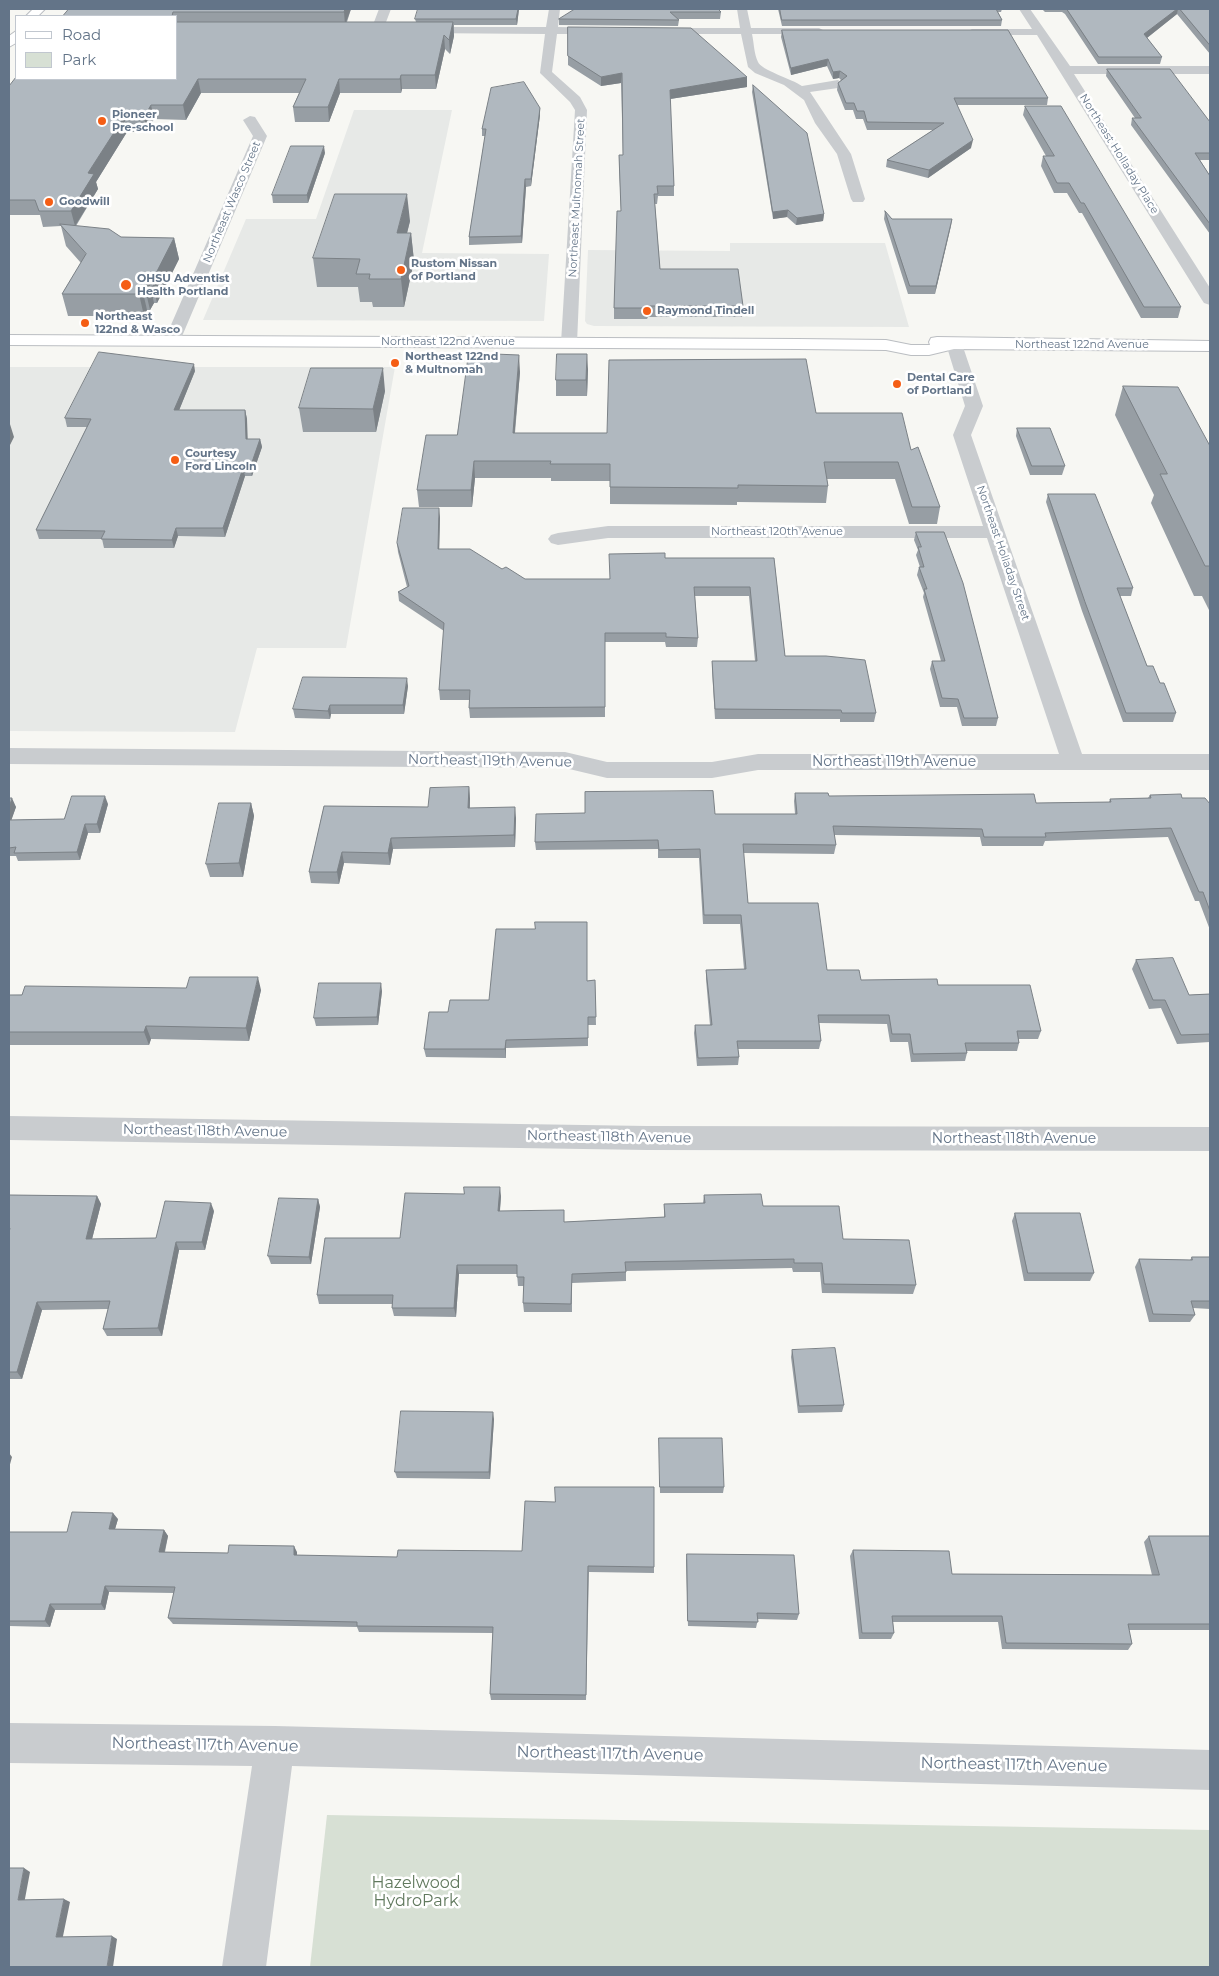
<!DOCTYPE html>
<html>
<head>
<meta charset="utf-8">
<style>
  body { margin:0 }
  #map { position:relative; width:1219px; height:1976px; overflow:hidden; background:#f7f7f3; font-family:Montserrat,sans-serif }
  canvas { display:block }
  .frame { position:absolute; inset:0; border:10px solid #637488; pointer-events:none }
  .legend { position:absolute; left:15px; top:15px; width:162px; height:65px; box-sizing:border-box; background:#fff; border:1px solid #c1c7cf; margin:0; padding:6px 9px; list-style:none; font-size:15px; color:#637488 }
  .legend li { display:flex; align-items:center; gap:10px; height:25px }
  .legend b { width:25px; border:1px solid #c1c7cf }
</style>
</head>
<body>
<div id="map">
<canvas width="1219" height="1976"></canvas>
<div class="frame"></div>
<ul class="legend">
<li><b style="height:6px;background:#fff"></b>Road</li>
<li><b style="height:14px;background:#d7e0d4"></b>Park</li>
</ul>
</div>
<script>
const ctx = document.querySelector('canvas').getContext('2d');
ctx.lineJoin = 'round';
function fillPath(path, color) { ctx.fillStyle = color; ctx.fill(path, 'evenodd'); }
function strokePath(path, color, width, dash) { ctx.strokeStyle = color; ctx.lineWidth = width; ctx.lineCap = dash ? 'butt' : 'round'; ctx.setLineDash(dash || []); ctx.stroke(path); }
function label(font, color, halo, rows, align = 'center') {
  ctx.font = font + ' Montserrat,sans-serif'; ctx.lineWidth = 5; ctx.setLineDash([]); ctx.textBaseline = 'middle'; ctx.strokeStyle = halo; ctx.fillStyle = color; for (const [text, x, y, turn = 0] of rows) {
    ctx.save(); ctx.translate(x, y); ctx.rotate((+turn || 0) * Math.PI / 180); ctx.textAlign = isNaN(turn) ? turn : align; if (halo) ctx.strokeText(text, 0, 0); ctx.fillText(text, 0, 0); ctx.restore();
  }
}
fillPath(new Path2D(`
  M 354,110 L 452,110 L 422,253 L 549,254 L 544,321 L 203,320 L 246,219 L 316,219 Z
  M 730,243 L 885,243 L 909,327 L 594,326 L 587,324 L 585,321 L 588,250 L 730,251 Z
  M 9,367 L 395,367 L 346,648 L 257,648 L 235,732 L 9,731 Z`), '#e7e9e7');
fillPath(new Path2D(`
  M 327,1815 L 1210,1830 L 1210,1967 L 310,1967 Z`), '#d7e0d4');
const major = new Path2D(`
  M 33,9 L 45,9 L 38,16 L 26,16 Z
  M 16,31 L 16,43 L 9,47 L 9,36 Z
  M 9,335 L 798,339 L 886,340 L 911,345 L 930,345 L 929,342 L 931,338 L 937,337 L 1210,341 L 1210,351 L 954,349 L 929,355 L 911,355 L 886,350 L 798,349 L 9,345 Z`);
strokePath(major, '#bbbec2', 2);
fillPath(new Path2D(`
  M 379,9 L 391,9 L 383,30 L 377,33 L 371,30 Z
  M 549,9 L 560,9 L 558,27 L 604,28 L 610,31 L 604,34 L 557,34 L 552,72 L 580,97 L 587,110 L 577,343 L 575,347 L 563,347 L 561,343 L 575,110 L 570,102 L 540,73 L 545,34 L 417,33 L 411,30 L 417,27 L 546,27 Z
  M 737,9 L 747,9 L 751,28 L 819,28 L 825,31 L 819,34 L 752,34 C 754,43 754,54 758,62 C 761,70 792,79 802,86 L 838,80 L 844,84 L 838,88 L 810,92 L 851,154 L 865,199 L 863,202 L 853,202 L 851,199 L 837,154 L 815,123 L 804,100 L 784,85 L 755,73 L 748,67 L 741,34 L 657,34 L 651,31 L 657,28 L 740,28 Z
  M 1019,9 L 1030,9 L 1070,66 L 1210,66 L 1210,74 L 1074,74 L 1210,288 L 1210,305 L 1204,303 L 1202,300 L 1037,35 L 972,35 L 966,32 L 972,29 L 1032,29 Z
  M 250,116 L 255,117 L 267,136 L 180,341 L 178,345 L 166,345 L 164,341 L 253,136 L 243,120 Z
  M 954,339 L 960,340 L 962,344 L 983,406 L 971,435 L 1082,754 L 1210,754 L 1210,770 L 758,770 L 712,778 L 607,778 L 565,768 L 9,764 L 9,748 L 565,752 L 607,762 L 712,762 L 758,754 L 1059,754 L 987,538 L 608,538 L 558,545 L 551,543 L 548,539 L 551,535 L 558,533 L 608,526 L 983,526 L 953,435 L 965,406 L 946,344 L 948,340 Z
  M 9,1116 L 647,1126 L 1210,1127 L 1210,1151 L 647,1150 L 9,1140 Z
  M 9,1723 L 275,1726 L 1210,1750 L 1210,1790 L 292,1766 L 266,1967 L 222,1967 L 252,1766 L 9,1763 Z`), '#c9cccf');
fillPath(major, '#fff');
fillPath(new Path2D(`
  M 69,9 L 351,9 L 347,22 L 416,22 L 415,19 L 519,9 L 517,25 L 454,25 L 454,36 L 450,54 L 445,49 L 436,89 L 402,89 L 401,93 L 340,93 L 329,122 L 295,122 L 293,107 L 299,93 L 201,93 L 186,120 L 154,119 L 147,132 L 127,132 L 96,182 L 98,189 L 76,226 L 121,237 L 174,238 L 179,259 L 157,303 L 154,303 L 150,310 L 147,310 L 144,316 L 68,316 L 62,294 L 81,263 L 66,246 L 61,226 L 43,227 L 40,215 L 9,215 L 9,86 L 176,79 L 176,16 L 63,16 Z
  M 575,9 L 721,12 L 720,19 L 677,19 L 679,20 L 678,26 L 559,25 L 559,19 Z
  M 778,9 L 1002,9 L 1001,12 L 998,12 L 1002,20 L 1001,26 L 782,26 Z
  M 1042,9 L 1210,9 L 1210,54 L 1177,14 L 1147,38 L 1162,57 L 1160,64 L 1098,64 L 1065,14 L 1062,12 L 1045,12 Z
  M 568,27 L 747,77 L 747,87 L 670,99 L 674,186 L 674,196 L 658,196 L 657,204 L 655,204 L 660,269 L 743,306 L 742,317 L 648,317 L 647,319 L 614,319 L 614,308 L 621,211 L 619,165 L 619,155 L 623,155 L 621,83 L 601,86 L 568,65 Z
  M 782,30 L 1048,98 L 1047,105 L 957,105 L 971,148 L 928,178 L 886,167 L 887,160 L 933,130 L 867,130 L 863,119 L 856,119 L 853,110 L 845,110 L 837,90 L 838,83 L 841,80 L 839,78 L 833,79 L 827,66 L 791,75 L 781,37 Z
  M 1107,69 L 1210,122 L 1210,160 L 1200,160 L 1210,176 L 1210,234 L 1131,125 L 1132,118 L 1135,118 L 1106,76 Z
  M 753,85 L 824,214 L 823,221 L 796,225 L 787,217 L 773,219 L 752,92 Z
  M 1025,106 L 1181,307 L 1178,318 L 1141,318 L 1082,213 L 1079,213 L 1067,193 L 1054,193 L 1041,166 L 1043,156 L 1046,156 L 1023,115 Z
  M 540,108 L 540,115 L 531,186 L 526,187 L 522,243 L 469,245 L 469,237 L 485,136 L 482,136 L 482,129 Z
  M 325,153 L 308,203 L 273,203 L 272,195 Z
  M 885,211 L 892,219 L 952,219 L 935,294 L 908,294 L 884,219 Z
  M 410,221 L 407,233 L 411,233 L 414,261 L 404,307 L 373,307 L 372,302 L 360,302 L 358,287 L 317,287 L 313,258 Z
  M 588,369 L 587,396 L 556,396 L 556,380 Z
  M 195,371 L 179,410 L 245,410 L 247,419 L 247,439 L 260,439 L 262,447 L 252,476 L 245,476 L 225,537 L 178,536 L 174,548 L 104,548 L 102,539 L 39,539 L 36,530 L 87,427 L 67,427 L 65,418 Z
  M 520,372 L 515,433 L 607,433 L 816,413 L 911,450 L 940,507 L 937,524 L 909,524 L 895,479 L 827,479 L 828,486 L 826,503 L 737,502 L 737,505 L 610,504 L 610,481 L 551,481 L 551,478 L 475,478 L 472,507 L 419,507 L 417,490 L 457,435 Z
  M 1123,386 L 1210,446 L 1210,612 L 1202,596 L 1194,596 L 1151,503 L 1154,495 L 1115,415 Z
  M 385,391 L 376,432 L 303,432 L 299,408 Z
  M 1017,428 L 1065,466 L 1062,475 L 1030,475 L 1016,436 Z
  M 1048,494 L 1133,588 L 1131,596 L 1120,596 L 1147,666 L 1160,683 L 1176,713 L 1173,722 L 1123,722 L 1082,611 L 1046,502 Z
  M 440,517 L 439,549 L 502,569 L 525,579 L 609,579 L 665,558 L 774,558 L 785,656 L 876,713 L 874,722 L 840,722 L 840,719 L 715,719 L 712,670 L 712,661 L 755,661 L 749,596 L 695,596 L 698,638 L 697,647 L 666,647 L 665,642 L 605,642 L 605,717 L 470,718 L 469,708 L 470,700 L 440,700 L 439,690 L 444,631 L 399,601 L 398,592 L 407,587 L 398,552 L 397,543 Z
  M 916,532 L 998,718 L 996,726 L 962,726 L 957,707 L 940,707 L 930,669 L 932,661 L 941,661 L 923,597 L 924,593 L 917,575 L 919,567 L 920,567 L 916,555 L 918,550 L 914,540 Z
  M 408,686 L 404,714 L 331,714 L 330,719 L 295,718 L 293,709 Z
  M 469,787 L 470,799 L 470,808 L 516,818 L 515,847 L 393,849 L 390,865 L 344,863 L 339,884 L 311,883 L 309,872 L 324,806 L 428,807 Z
  M 795,793 L 829,796 L 1036,803 L 1109,802 L 1110,799 L 1148,798 L 1150,795 L 1182,798 L 1210,804 L 1210,930 L 1199,901 L 1195,901 L 1168,837 L 1045,841 L 1043,846 L 982,846 L 980,837 L 834,835 L 836,845 L 834,854 L 743,853 L 748,903 L 827,970 L 861,980 L 938,985 L 1041,1031 L 1038,1039 L 1019,1039 L 1019,1043 L 1017,1051 L 967,1051 L 967,1053 L 965,1061 L 911,1062 L 908,1042 L 890,1042 L 887,1024 L 819,1023 L 821,1041 L 819,1049 L 738,1049 L 739,1057 L 738,1065 L 697,1066 L 694,1033 L 695,1025 L 710,1025 L 706,979 L 706,970 L 744,969 L 740,924 L 703,924 L 699,858 L 658,858 L 658,849 L 536,850 L 535,842 L 715,814 L 795,814 L 794,801 Z
  M 9,798 L 16,807 L 11,820 L 64,819 L 108,804 L 100,833 L 88,833 L 80,860 L 18,861 L 16,856 L 9,856 Z
  M 251,803 L 254,816 L 243,877 L 210,877 L 206,864 Z
  M 1136,960 L 1189,995 L 1210,994 L 1210,1042 L 1177,1044 L 1161,1008 L 1149,1009 L 1132,969 Z
  M 595,980 L 596,1025 L 588,1025 L 588,1046 L 506,1048 L 506,1058 L 426,1057 L 424,1049 L 448,1012 L 489,1000 L 587,981 Z
  M 261,990 L 249,1041 L 151,1039 L 149,1045 L 9,1045 L 9,995 Z
  M 382,991 L 378,1025 L 316,1026 L 314,1018 Z
  M 9,1195 L 97,1196 L 101,1204 L 92,1239 L 156,1238 L 214,1211 L 205,1250 L 179,1250 L 162,1336 L 107,1336 L 103,1329 L 108,1309 L 42,1310 L 22,1379 L 9,1379 Z
  M 704,1195 L 763,1206 L 843,1239 L 916,1285 L 913,1294 L 822,1293 L 820,1272 L 793,1272 L 792,1268 L 626,1271 L 626,1281 L 572,1283 L 572,1312 L 524,1312 L 523,1303 L 524,1286 L 518,1286 L 517,1274 L 459,1274 L 456,1317 L 394,1316 L 392,1308 L 392,1304 L 319,1304 L 317,1295 L 400,1238 L 501,1196 L 500,1211 L 565,1222 L 664,1217 L 664,1204 L 703,1203 Z
  M 318,1199 L 320,1207 L 311,1264 L 271,1264 L 268,1256 Z
  M 1015,1213 L 1094,1273 L 1090,1281 L 1024,1281 L 1012,1221 Z
  M 1192,1257 L 1210,1257 L 1210,1309 L 1193,1308 L 1195,1315 L 1190,1322 L 1149,1322 L 1135,1267 L 1139,1259 L 1190,1260 Z
  M 792,1350 L 844,1405 L 842,1412 L 798,1413 L 791,1357 Z
  M 494,1419 L 490,1479 L 397,1478 L 395,1472 Z
  M 659,1438 L 724,1487 L 723,1493 L 660,1493 Z
  M 118,1519 L 115,1529 L 164,1530 L 168,1536 L 165,1552 L 228,1553 L 297,1552 L 297,1555 L 654,1567 L 654,1573 L 589,1572 L 586,1700 L 491,1700 L 490,1694 L 493,1633 L 359,1632 L 357,1627 L 173,1624 L 168,1618 L 174,1593 L 109,1592 L 105,1610 L 55,1610 L 50,1627 L 9,1626 L 9,1532 L 67,1532 Z
  M 1149,1536 L 1210,1536 L 1210,1630 L 1129,1630 L 1132,1644 L 1128,1650 L 1002,1649 L 998,1622 L 893,1622 L 894,1633 L 891,1639 L 859,1639 L 850,1556 L 853,1550 L 952,1574 L 1152,1575 L 1144,1542 Z
  M 687,1554 L 799,1614 L 797,1620 L 758,1619 L 756,1628 L 688,1626 L 686,1560 Z`), '#979ea4');
fillPath(new Path2D(`
  M 345,9 L 351,9 L 345,25 L 344,12 Z
  M 518,9 L 519,9 L 517,25 L 516,19 Z
  M 1177,9 L 1178,9 L 1177,14 L 1143,41 L 1144,34 Z
  M 453,22 L 454,36 L 450,54 L 449,40 Z
  M 444,35 L 445,49 L 436,89 L 435,75 Z
  M 828,59 L 827,66 L 791,75 L 791,68 Z
  M 840,71 L 839,78 L 833,79 L 833,72 Z
  M 622,73 L 621,83 L 601,86 L 601,77 Z
  M 401,75 L 402,89 L 401,93 L 400,79 Z
  M 747,77 L 747,87 L 670,99 L 670,90 Z
  M 198,79 L 201,93 L 186,120 L 183,105 Z
  M 339,79 L 340,93 L 329,122 L 328,107 Z
  M 151,105 L 154,119 L 147,132 L 144,117 Z
  M 540,108 L 540,115 L 531,186 L 531,179 Z
  M 124,117 L 127,132 L 96,182 L 98,189 L 75,226 L 71,211 L 88,173 Z
  M 973,140 L 971,148 L 928,178 L 929,170 Z
  M 324,146 L 325,153 L 308,203 L 307,195 Z
  M 525,179 L 526,187 L 522,243 L 521,236 Z
  M 407,194 L 410,221 L 400,261 L 397,233 Z
  M 788,210 L 787,217 L 773,219 L 773,212 Z
  M 824,214 L 823,221 L 796,225 L 797,218 Z
  M 952,219 L 951,226 L 935,294 L 936,286 Z
  M 411,233 L 414,261 L 404,307 L 401,279 Z
  M 174,238 L 179,259 L 157,303 L 152,281 Z
  M 149,281 L 154,303 L 150,310 L 145,288 Z
  M 142,288 L 147,310 L 144,316 L 139,294 Z
  M 587,354 L 588,369 L 587,396 L 586,380 Z
  M 519,355 L 520,372 L 513,450 L 513,433 Z
  M 194,364 L 195,371 L 176,418 L 174,410 Z
  M 383,368 L 385,391 L 376,432 L 373,409 Z
  M 245,410 L 247,419 L 248,447 L 246,439 Z
  M 9,421 L 14,437 L 9,447 Z
  M 260,439 L 262,447 L 252,476 L 250,468 Z
  M 474,461 L 475,478 L 472,507 L 471,490 Z
  M 243,468 L 245,476 L 225,537 L 223,528 Z
  M 439,508 L 440,517 L 439,558 L 438,549 Z
  M 176,528 L 178,536 L 174,548 L 172,540 Z
  M 407,678 L 408,686 L 404,714 L 403,705 Z
  M 330,705 L 331,714 L 330,719 L 328,711 Z
  M 469,787 L 470,799 L 469,819 L 468,808 Z
  M 105,796 L 108,804 L 100,833 L 97,824 Z
  M 12,798 L 16,807 L 9,827 L 9,808 Z
  M 251,803 L 254,816 L 243,877 L 239,863 Z
  M 515,807 L 516,818 L 515,847 L 514,835 Z
  M 85,824 L 88,833 L 80,860 L 77,852 Z
  M 391,838 L 393,849 L 390,865 L 388,853 Z
  M 342,852 L 344,863 L 339,884 L 337,872 Z
  M 258,977 L 261,990 L 249,1041 L 246,1028 Z
  M 381,983 L 382,991 L 378,1025 L 377,1017 Z
  M 146,1026 L 151,1039 L 149,1045 L 144,1032 Z
  M 506,1040 L 506,1058 L 505,1049 Z
  M 500,1187 L 501,1196 L 499,1220 L 498,1211 Z
  M 97,1196 L 101,1204 L 90,1247 L 86,1239 Z
  M 318,1199 L 320,1207 L 311,1264 L 309,1257 Z
  M 211,1203 L 214,1211 L 205,1250 L 202,1242 Z
  M 176,1242 L 179,1250 L 162,1336 L 158,1328 Z
  M 457,1265 L 459,1274 L 456,1317 L 454,1308 Z
  M 37,1302 L 42,1310 L 22,1379 L 17,1372 Z
  M 493,1412 L 494,1419 L 490,1479 L 489,1472 Z
  M 9,1453 L 12,1457 L 9,1468 Z
  M 113,1513 L 118,1519 L 113,1536 L 109,1529 Z
  M 164,1530 L 168,1536 L 163,1558 L 159,1552 Z
  M 294,1546 L 297,1552 L 297,1562 L 294,1555 Z
  M 105,1586 L 109,1592 L 105,1610 L 101,1604 Z
  M 50,1604 L 55,1610 L 50,1627 L 45,1621 Z
  M 24,1868 L 30,1872 L 24,1904 L 18,1900 Z
  M 64,1899 L 70,1902 L 62,1941 L 56,1937 Z
  M 112,1936 L 117,1939 L 113,1967 L 107,1967 Z`), '#7b8186');
const building = new Path2D(`
  M 69,9 L 345,9 L 344,12 L 173,12 L 172,16 L 63,16 Z
  M 418,9 L 518,9 L 516,19 L 415,19 Z
  M 575,9 L 718,9 L 721,12 L 670,12 L 679,20 L 559,19 Z
  M 780,9 L 996,9 L 1002,20 L 782,20 Z
  M 1067,9 L 1177,9 L 1144,34 L 1162,57 L 1099,57 Z
  M 1180,9 L 1210,9 L 1210,45 Z
  M 176,22 L 453,22 L 449,40 L 444,35 L 435,75 L 401,75 L 400,79 L 339,79 L 328,107 L 293,107 L 306,79 L 198,79 L 183,105 L 151,105 L 144,117 L 124,117 L 88,173 L 94,174 L 71,211 L 39,211 L 35,200 L 9,200 L 9,86 L 16,77 L 16,79 L 176,79 Z
  M 568,27 L 691,28 L 747,77 L 670,90 L 674,186 L 657,186 L 658,194 L 654,194 L 660,269 L 738,269 L 743,306 L 648,306 L 648,308 L 614,308 L 617,211 L 621,211 L 619,155 L 623,155 L 622,73 L 601,77 L 568,56 Z
  M 782,30 L 1008,30 L 1048,98 L 954,98 L 973,140 L 929,170 L 887,160 L 944,123 L 867,122 L 864,111 L 857,111 L 854,103 L 846,103 L 838,83 L 847,76 L 840,71 L 833,72 L 828,59 L 791,68 Z
  M 1107,69 L 1170,69 L 1210,122 L 1210,153 L 1195,153 L 1210,176 L 1210,224 L 1132,118 L 1141,118 Z
  M 524,82 L 540,108 L 531,179 L 525,179 L 521,236 L 469,237 L 486,129 L 482,129 L 491,88 Z
  M 753,85 L 807,133 L 824,214 L 797,218 L 788,210 L 773,212 Z
  M 1025,106 L 1061,106 L 1181,307 L 1144,307 L 1084,203 L 1081,203 L 1069,183 L 1057,183 L 1043,156 L 1054,156 Z
  M 291,146 L 324,146 L 307,195 L 272,195 Z
  M 335,194 L 407,194 L 397,233 L 411,233 L 401,279 L 369,279 L 370,274 L 356,274 L 360,259 L 313,258 Z
  M 885,211 L 892,219 L 952,219 L 936,286 L 910,286 Z
  M 60,224 L 109,229 L 121,237 L 174,238 L 152,281 L 149,281 L 145,288 L 142,288 L 139,294 L 62,294 L 86,254 Z
  M 99,352 L 194,364 L 174,410 L 245,410 L 246,439 L 260,439 L 250,468 L 243,468 L 223,528 L 176,528 L 172,540 L 101,539 L 105,531 L 36,530 L 91,419 L 65,418 Z
  M 469,353 L 519,355 L 513,433 L 607,433 L 609,360 L 806,359 L 816,413 L 902,413 L 911,450 L 918,447 L 940,507 L 912,507 L 898,462 L 824,462 L 828,486 L 738,485 L 738,488 L 610,487 L 610,464 L 550,464 L 551,461 L 474,461 L 471,490 L 417,490 L 426,435 L 457,435 Z
  M 557,354 L 587,354 L 586,380 L 556,380 Z
  M 311,368 L 383,368 L 373,409 L 299,408 Z
  M 1123,386 L 1178,387 L 1210,446 L 1210,566 L 1205,566 L 1160,474 L 1167,474 Z
  M 1017,428 L 1050,428 L 1065,466 L 1032,466 Z
  M 1048,494 L 1095,494 L 1133,588 L 1117,588 L 1147,666 L 1153,666 L 1160,683 L 1164,683 L 1176,713 L 1126,713 L 1085,602 Z
  M 403,508 L 439,508 L 438,549 L 470,549 L 502,569 L 506,567 L 525,579 L 610,579 L 609,554 L 665,553 L 665,558 L 774,558 L 785,656 L 826,656 L 865,660 L 876,713 L 842,713 L 841,710 L 715,709 L 712,661 L 757,661 L 750,587 L 694,587 L 698,638 L 666,637 L 666,633 L 605,633 L 605,707 L 469,708 L 470,690 L 439,690 L 444,623 L 398,592 L 409,586 L 397,543 Z
  M 916,532 L 944,532 L 963,583 L 998,718 L 964,718 L 958,699 L 942,698 L 932,661 L 945,661 L 924,589 L 927,589 L 919,567 L 924,567 L 918,547 L 921,547 Z
  M 303,677 L 407,678 L 403,705 L 330,705 L 328,711 L 293,709 Z
  M 469,787 L 468,808 L 515,807 L 514,835 L 391,838 L 388,853 L 342,852 L 337,872 L 309,872 L 324,806 L 428,807 L 430,788 Z
  M 713,791 L 715,814 L 797,814 L 795,793 L 828,793 L 829,796 L 1034,794 L 1036,803 L 1111,802 L 1110,799 L 1151,798 L 1150,795 L 1181,794 L 1182,798 L 1205,798 L 1210,804 L 1210,911 L 1203,892 L 1199,892 L 1171,828 L 1045,833 L 1046,837 L 984,837 L 982,829 L 833,826 L 836,845 L 743,844 L 748,903 L 818,903 L 827,970 L 859,970 L 861,980 L 937,979 L 938,985 L 1030,985 L 1041,1031 L 1017,1031 L 1019,1043 L 965,1043 L 967,1053 L 913,1054 L 910,1034 L 892,1034 L 889,1015 L 818,1015 L 821,1041 L 737,1041 L 739,1057 L 698,1058 L 695,1025 L 712,1025 L 706,970 L 746,969 L 741,915 L 704,915 L 700,849 L 659,850 L 658,840 L 535,842 L 536,814 L 585,813 L 585,792 Z
  M 72,796 L 105,796 L 97,824 L 85,824 L 77,852 L 14,853 L 16,847 L 9,848 L 9,820 L 64,819 Z
  M 9,798 L 12,798 L 9,808 Z
  M 219,803 L 251,803 L 239,863 L 206,864 Z
  M 535,922 L 587,922 L 587,981 L 595,980 L 596,1017 L 588,1017 L 588,1038 L 506,1040 L 505,1049 L 424,1049 L 429,1012 L 448,1012 L 450,1000 L 489,1000 L 496,929 L 535,929 Z
  M 1173,958 L 1189,995 L 1210,994 L 1210,1034 L 1181,1035 L 1165,1000 L 1153,1000 L 1136,960 Z
  M 190,977 L 258,977 L 246,1028 L 146,1026 L 144,1032 L 9,1032 L 9,995 L 22,995 L 25,986 L 186,988 Z
  M 319,983 L 381,983 L 377,1017 L 314,1018 Z
  M 464,1187 L 500,1187 L 498,1211 L 564,1210 L 564,1222 L 665,1217 L 664,1204 L 705,1203 L 704,1195 L 761,1194 L 763,1206 L 839,1206 L 843,1239 L 909,1240 L 916,1285 L 824,1284 L 822,1263 L 794,1263 L 794,1259 L 625,1262 L 626,1272 L 572,1274 L 571,1304 L 523,1303 L 524,1277 L 517,1277 L 517,1265 L 457,1265 L 454,1308 L 392,1308 L 393,1295 L 317,1295 L 325,1238 L 400,1238 L 405,1193 L 464,1194 Z
  M 9,1195 L 97,1196 L 86,1239 L 156,1238 L 165,1201 L 211,1203 L 202,1242 L 176,1242 L 158,1328 L 103,1329 L 110,1301 L 37,1302 L 17,1372 L 9,1372 L 9,1233 L 10,1228 L 9,1228 Z
  M 279,1198 L 318,1199 L 309,1257 L 268,1256 Z
  M 1015,1213 L 1080,1213 L 1094,1273 L 1028,1273 Z
  M 1192,1257 L 1210,1257 L 1210,1301 L 1191,1301 L 1195,1315 L 1153,1314 L 1139,1259 L 1192,1260 Z
  M 835,1348 L 844,1405 L 799,1406 L 792,1350 Z
  M 401,1411 L 493,1412 L 489,1472 L 395,1472 Z
  M 659,1438 L 722,1438 L 724,1487 L 660,1487 Z
  M 555,1487 L 654,1487 L 654,1567 L 588,1566 L 586,1695 L 490,1694 L 493,1627 L 357,1626 L 357,1622 L 168,1618 L 175,1587 L 105,1586 L 101,1604 L 50,1604 L 45,1621 L 9,1621 L 9,1532 L 67,1532 L 72,1512 L 113,1513 L 109,1529 L 164,1530 L 159,1552 L 228,1553 L 229,1545 L 294,1546 L 294,1555 L 397,1557 L 398,1550 L 522,1551 L 525,1501 L 555,1502 Z
  M 1149,1536 L 1210,1536 L 1210,1624 L 1128,1624 L 1132,1644 L 1006,1643 L 1002,1616 L 892,1616 L 894,1633 L 862,1633 L 853,1550 L 949,1551 L 952,1574 L 1159,1575 Z
  M 687,1554 L 794,1555 L 799,1614 L 757,1613 L 758,1622 L 688,1621 Z
  M 9,1868 L 24,1868 L 18,1900 L 64,1899 L 56,1937 L 112,1936 L 107,1967 L 9,1967 Z`);
fillPath(building, '#b0b8bf');
strokePath(building, '#7b8186', 1);
for (const [x, y, r, color] of [
  [102,121,5,"#f55e15"],
  [49,202,5,"#f55e15"],
  [401,270,5,"#f55e15"],
  [126,285,6,"#f55e15"],
  [647,311,5,"#f55e15"],
  [85,323,5,"#f55e15"],
  [395,363,5,"#f55e15"],
  [897,384,5,"#f55e15"],
  [175,460,5,"#f55e15"]
]) { const dot = new Path2D(); dot.arc(x, y, r, 0, 2 * Math.PI); ctx.fillStyle = color; ctx.fill(dot); strokePath(dot, '#fff', 2); }
label('bold 11px', '#637488', '#fff', [
  ["Pioneer",112,115],
  ["Pre-school",112,128],
  ["Goodwill",59,202],
  ["Rustom Nissan",411,264],
  ["of Portland",411,277],
  ["OHSU Adventist",137,279],
  ["Health Portland",137,292],
  ["Raymond Tindell",657,311],
  ["Northeast",95,317],
  ["122nd & Wasco",95,330],
  ["Northeast 122nd",405,357],
  ["& Multnomah",405,370],
  ["Dental Care",907,378],
  ["of Portland",907,391],
  ["Courtesy",185,454],
  ["Ford Lincoln",185,467]
], 'left');
label('11px', '#637488', '#fff', [
  ["Northeast Holladay Place",1119,154,58],
  ["Northeast Multnomah Street",577,198,-87],
  ["Northeast Wasco Street",232,202,-67],
  ["Northeast 122nd Avenue",448,342],
  ["Northeast 122nd Avenue",1082,345],
  ["Northeast 120th Avenue",777,532],
  ["Northeast Holladay Street",1003,553,71]
]);
label('14px', '#637488', '#fff', [
  ["Northeast 119th Avenue",490,761,1],
  ["Northeast 119th Avenue",894,762],
  ["Northeast 118th Avenue",205,1131,1],
  ["Northeast 118th Avenue",609,1137,1],
  ["Northeast 118th Avenue",1014,1139]
]);
label('16px', '#637488', '#fff', [
  ["Northeast 117th Avenue",205,1745,1],
  ["Northeast 117th Avenue",610,1754,1],
  ["Northeast 117th Avenue",1014,1765,1]
]);
label('16px', '#61795e', '#fff', [
  ["Hazelwood",416,1883],
  ["HydroPark",416,1901]
]);
</script>
</body>
</html>
